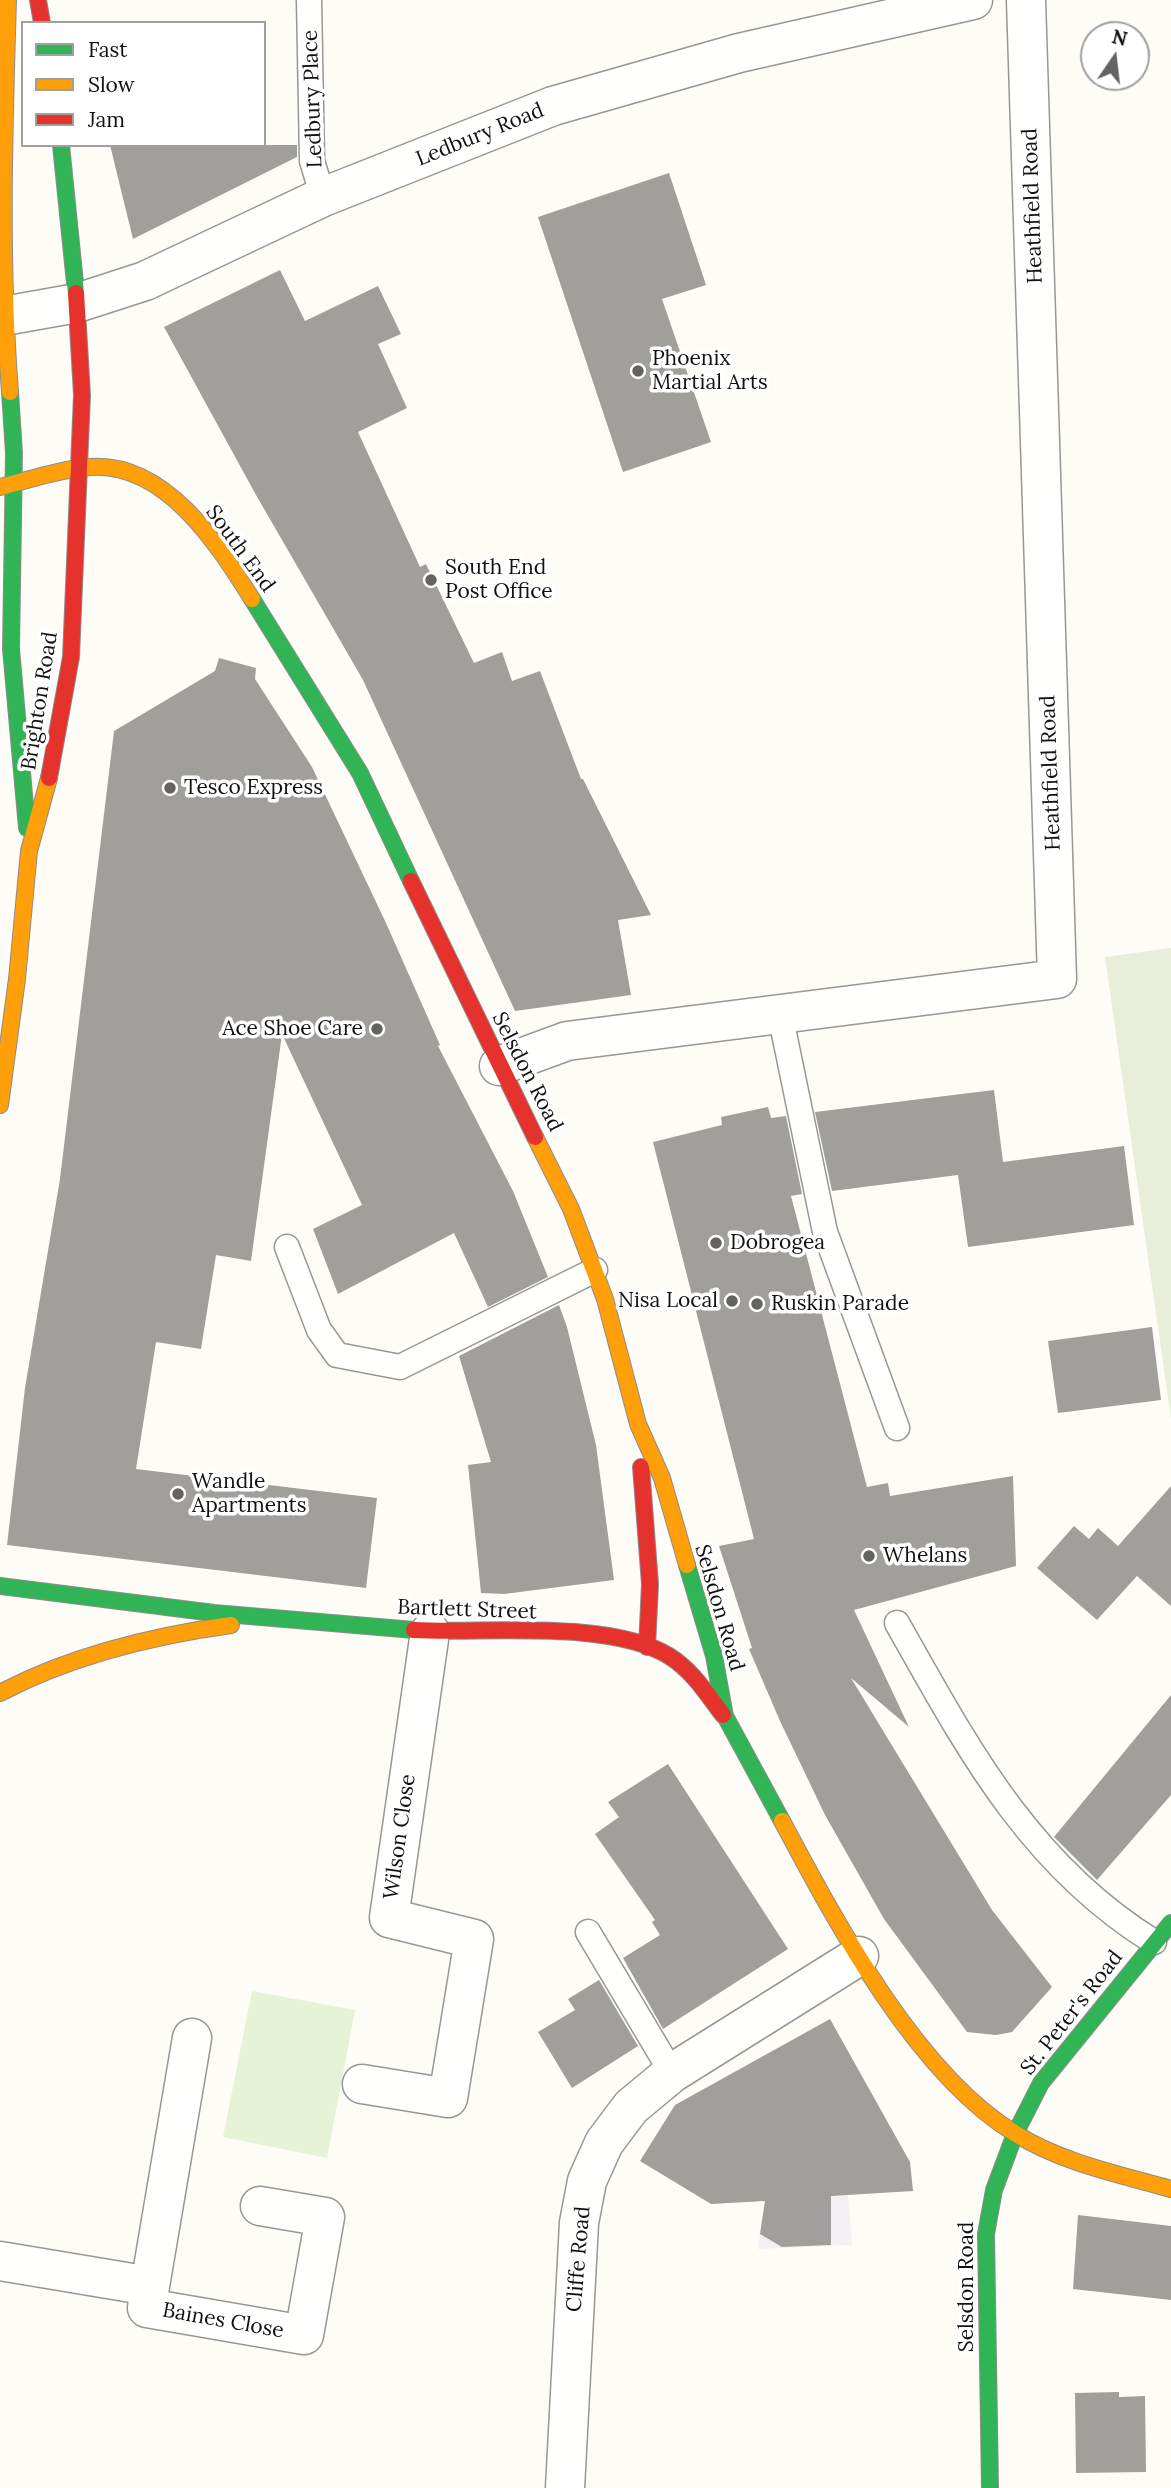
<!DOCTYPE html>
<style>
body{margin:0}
#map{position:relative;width:1171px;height:2488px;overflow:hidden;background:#fdfcf7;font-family:Lora,serif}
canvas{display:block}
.legend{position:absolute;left:21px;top:21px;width:245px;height:126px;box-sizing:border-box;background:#fff;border:2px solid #a0a0a0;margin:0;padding:9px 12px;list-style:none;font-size:21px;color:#111}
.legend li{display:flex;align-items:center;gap:14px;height:35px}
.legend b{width:35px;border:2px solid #a0a0a0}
.north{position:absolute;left:1080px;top:21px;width:70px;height:70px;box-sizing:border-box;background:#fff;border:2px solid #a0a0a0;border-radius:50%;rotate:14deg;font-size:19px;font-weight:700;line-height:28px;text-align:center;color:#111}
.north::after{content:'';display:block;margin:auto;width:24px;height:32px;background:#646362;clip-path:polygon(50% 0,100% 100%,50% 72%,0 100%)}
</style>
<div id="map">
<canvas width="1171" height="2488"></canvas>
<ul class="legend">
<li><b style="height:9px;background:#30b455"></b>Fast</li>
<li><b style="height:9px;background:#ff9f0a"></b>Slow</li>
<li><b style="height:9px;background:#e5322d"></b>Jam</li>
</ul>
<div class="north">N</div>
</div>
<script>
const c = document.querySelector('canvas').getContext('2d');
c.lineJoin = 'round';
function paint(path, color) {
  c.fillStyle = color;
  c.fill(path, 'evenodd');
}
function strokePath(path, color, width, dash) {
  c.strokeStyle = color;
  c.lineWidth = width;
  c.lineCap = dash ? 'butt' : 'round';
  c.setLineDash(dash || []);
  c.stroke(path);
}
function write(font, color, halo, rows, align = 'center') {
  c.font = font + ' Lora,serif';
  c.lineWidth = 7;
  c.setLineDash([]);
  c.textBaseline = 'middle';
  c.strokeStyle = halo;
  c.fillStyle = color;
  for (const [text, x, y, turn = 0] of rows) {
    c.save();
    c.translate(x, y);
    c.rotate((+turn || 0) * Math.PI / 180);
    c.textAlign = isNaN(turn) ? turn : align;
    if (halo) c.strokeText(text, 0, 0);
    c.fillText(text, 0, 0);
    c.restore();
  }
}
const industrial = new Path2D(`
 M905 2166 848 2195 852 2245 758 2249 765 2196Z`);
const green = new Path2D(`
 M252 1991 355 2010 327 2158 223 2137Z`);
const cemetery = new Path2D(`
 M1171 948V1418L1105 957Z`);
const building = new Path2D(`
 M110 145H297V157L133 239Z
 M669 173 706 285 662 299 711 442 623 472 538 217Z
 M280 270 305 321 378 286 401 334 378 344 407 408 358 432 420 567 426 564 474 663 502 652 512 681 540 671 581 779H583L651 915 618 920 631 995 515 1011 363 680 256 495 164 327Z
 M219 658 256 668 255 679 312 767 386 923 440 1045 438 1046 513 1191 548 1277 488 1307 454 1233 338 1294 313 1229 362 1205 282 1034 251 1261 216 1255 201 1349 156 1342 136 1469 377 1498 366 1588 7 1545 25 1388 60 1179 114 731 215 671Z
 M994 1090 1003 1162 1124 1146 1134 1225 968 1247 958 1175 832 1191 815 1112Z
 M768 1107 771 1118 786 1116 802 1194 791 1196 867 1487 888 1483 890 1496 1013 1476 1016 1566 854 1610 909 1727 851 1678 992 1910 1052 1987 1012 2032 996 2035 967 2032 884 1919 825 1815 780 1721 749 1649 752 1648 719 1546 754 1539 653 1142 722 1125 721 1117Z
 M559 1305 567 1327 596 1445 614 1580 504 1594 481 1593 468 1465 491 1462 459 1356Z
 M1152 1327 1161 1400 1058 1413 1048 1341Z
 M1171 1486V1606L1137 1576 1097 1620 1037 1568 1074 1526 1089 1539 1098 1528 1118 1546Z
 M1171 1695V1795L1097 1880 1054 1837Z
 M668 1764 788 1949 663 2029 623 1958 660 1935 652 1922 655 1920 595 1834 619 1817 608 1802Z
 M599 1980 638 2046 572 2088 538 2032 575 2010 568 1999Z
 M830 2019 910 2162 913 2191 831 2196V2245L782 2247 760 2234 765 2201 711 2204 640 2161 675 2105Z
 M1078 2215 1171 2226V2300L1073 2289Z
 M1119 2392V2397L1145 2396 1146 2472 1076 2473 1075 2393Z`);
const lane = new Path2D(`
 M309 0 312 161 323 197
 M780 1014 825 1232 897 1428
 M287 1247 319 1330 337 1355 400 1367 595 1270
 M897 1623C967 1747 1029 1865 1154 1942
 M588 1932 672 2073`);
const street = new Path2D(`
 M4 316 77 303 145 281 323 197 553 106 739 53 973 0
 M499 1066 567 1041 1057 979 1026 0
 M362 2084 448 2098 474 1939 389 1918 430 1632
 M0 2261 150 2286 192 2038
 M150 2286 147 2308 304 2335 325 2217 260 2206
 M565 2488 579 2223 587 2181 604 2143 631 2107 672 2073 859 1956`);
const fast = new Path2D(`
 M61 145 76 293
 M10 392 14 453 11 649 27 828
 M252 599 360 773 411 881
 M687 1565 714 1656 725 1716 782 1821
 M0 1586 214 1613 414 1630
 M990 2488 986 2234 994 2190 1015 2134 1041 2083 1171 1923`);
const slow = new Path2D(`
 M8 0C4 131 0 261 10 392
 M0 487C29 480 60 469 89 467 165 461 217 543 252 599
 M0 1105 17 979 29 851 49 778
 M535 1137 571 1209 605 1299 638 1424 662 1478 687 1565
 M0 1693C72 1655 151 1636 231 1625
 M782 1821C836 1922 916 2074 1016 2134 1063 2163 1118 2174 1171 2189`);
const jam = new Path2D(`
 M38 0 42 23
 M49 778 71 657 82 395 76 293
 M411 881 535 1137
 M641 1467 650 1584 647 1647
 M414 1630C484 1634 609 1619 669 1656 692 1670 707 1694 723 1715`);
const markers = [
 [638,371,7,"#646362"],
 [431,580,7,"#646362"],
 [170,788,7,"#646362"],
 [377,1029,7,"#646362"],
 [716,1243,7,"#646362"],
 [732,1301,7,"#646362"],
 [757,1304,7,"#646362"],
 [178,1494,7,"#646362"],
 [869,1556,7,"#646362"]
];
const streetNames = [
 ["Ledbury Place",313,99,-92],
 ["Ledbury Road",480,135,-22],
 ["Heathfield Road",1033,206,-92],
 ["South End",240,549,54],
 ["Brighton Road",40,701,-81],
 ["Heathfield Road",1051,773,-92],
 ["Selsdon Road",527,1072,63],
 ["Selsdon Road",719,1608,74],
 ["Bartlett Street",467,1610,2],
 ["Wilson Close",400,1837,-82],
 ["St. Peter's Road",1072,2013,-52],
 ["Cliffe Road",579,2259,-85],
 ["Selsdon Road",967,2287,-90],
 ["Baines Close",223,2321,10]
];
const poiNames = [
 ["Phoenix",652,359],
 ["Martial Arts",652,383],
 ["South End",445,568],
 ["Post Office",445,592],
 ["Tesco Express",184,788],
 ["Ace Shoe Care",363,1029,"right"],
 ["Dobrogea",730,1243],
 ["Nisa Local",718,1301,"right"],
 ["Ruskin Parade",771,1304],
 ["Wandle",192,1482],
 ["Apartments",192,1506],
 ["Whelans",883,1556]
];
paint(industrial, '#f5f0f3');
paint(green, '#e7f3d7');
paint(cemetery, '#e9eedb');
paint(building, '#a19f9c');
strokePath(lane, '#979795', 27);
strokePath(street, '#979795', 41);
strokePath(fast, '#8e8d8b', 18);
strokePath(slow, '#8e8d8b', 18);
strokePath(jam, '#8e8d8b', 18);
strokePath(lane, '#fffffe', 24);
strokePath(street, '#fffffe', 38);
strokePath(fast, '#30b455', 16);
strokePath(slow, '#ff9f0a', 16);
strokePath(jam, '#e5322d', 16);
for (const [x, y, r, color] of markers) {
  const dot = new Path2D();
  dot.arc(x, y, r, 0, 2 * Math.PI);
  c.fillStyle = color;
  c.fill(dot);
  strokePath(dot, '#fff', 2.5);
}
write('21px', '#111', '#fff', streetNames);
write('21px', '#111', '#fff', poiNames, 'left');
</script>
